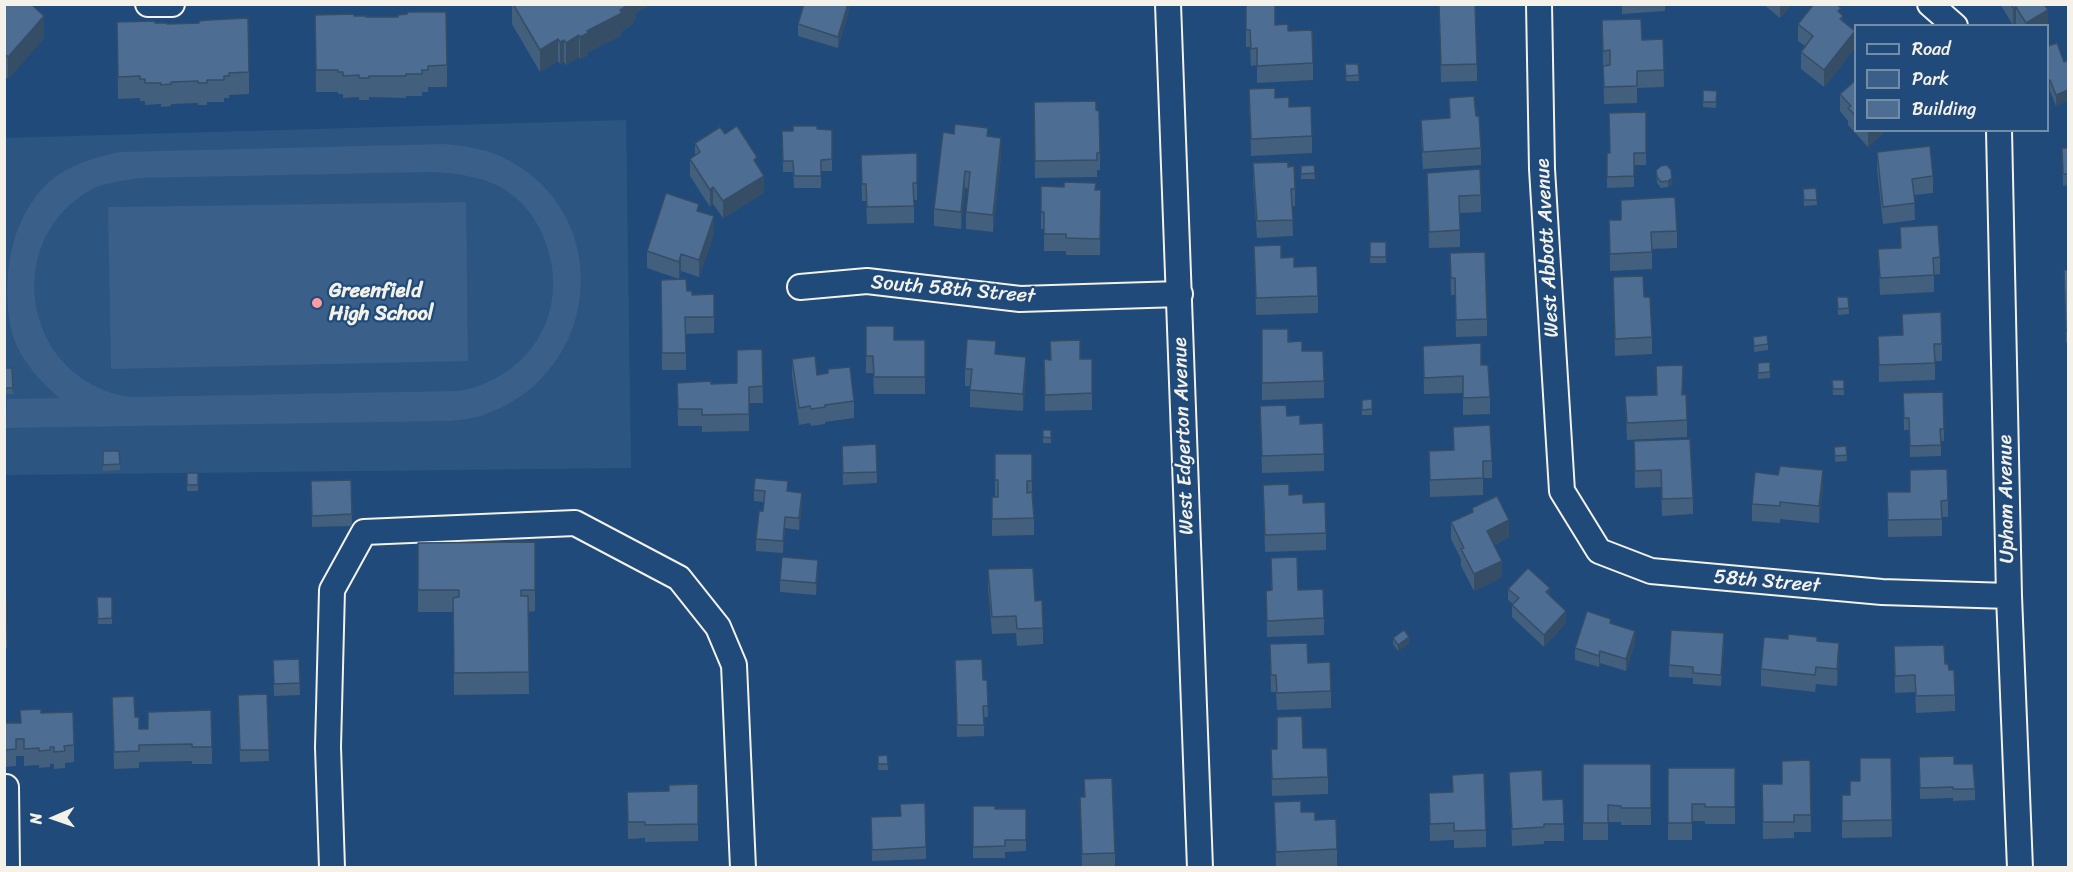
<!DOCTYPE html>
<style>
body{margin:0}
#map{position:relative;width:2073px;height:872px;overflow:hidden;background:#1f4a7a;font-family:Sriracha,sans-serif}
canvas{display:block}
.frame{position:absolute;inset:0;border:6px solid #f4f1e8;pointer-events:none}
.legend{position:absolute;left:1854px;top:24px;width:195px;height:108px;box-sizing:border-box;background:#1f4a7a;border:2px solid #748da6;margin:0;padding:8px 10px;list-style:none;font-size:18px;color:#f4f1e8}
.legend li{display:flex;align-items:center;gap:12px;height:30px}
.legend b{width:30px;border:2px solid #748da6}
.north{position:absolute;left:24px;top:788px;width:60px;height:60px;-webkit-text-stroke:4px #1f4a7a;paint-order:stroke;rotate:268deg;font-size:16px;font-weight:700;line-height:24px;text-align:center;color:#f4f1e8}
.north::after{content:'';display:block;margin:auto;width:21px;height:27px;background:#f4f1e8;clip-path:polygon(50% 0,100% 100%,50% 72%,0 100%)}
</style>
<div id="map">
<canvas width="2073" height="872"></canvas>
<div class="frame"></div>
<ul class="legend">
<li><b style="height:8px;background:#1f4a7a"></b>Road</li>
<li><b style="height:16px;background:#3a5f88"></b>Park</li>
<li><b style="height:16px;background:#4d6e92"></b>Building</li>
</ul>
<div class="north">N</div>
</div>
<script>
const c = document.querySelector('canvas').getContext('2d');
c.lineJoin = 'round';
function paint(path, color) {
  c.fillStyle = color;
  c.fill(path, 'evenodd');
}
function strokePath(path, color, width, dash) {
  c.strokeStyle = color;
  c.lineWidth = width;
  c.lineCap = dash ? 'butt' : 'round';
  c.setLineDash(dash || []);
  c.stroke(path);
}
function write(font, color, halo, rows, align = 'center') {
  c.font = font + ' Sriracha,sans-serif';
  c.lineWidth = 4.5;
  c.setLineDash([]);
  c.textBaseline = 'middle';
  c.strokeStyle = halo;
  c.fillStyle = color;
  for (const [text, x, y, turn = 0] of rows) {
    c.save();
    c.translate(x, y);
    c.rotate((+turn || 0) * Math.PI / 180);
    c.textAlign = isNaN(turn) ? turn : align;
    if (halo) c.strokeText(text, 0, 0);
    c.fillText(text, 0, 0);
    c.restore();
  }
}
const built = new Path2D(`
 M626 120 631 468 5 475 4 138Z`);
const green = new Path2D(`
 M444 144C463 146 484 148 502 157 620 213 601 381 477 417 468 419 458 420 449 421L6 428 7 399 59 398C40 381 22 362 13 337 0 286 8 219 49 182 68 165 95 157 120 152ZM431 172C455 173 481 176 502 188 526 202 542 226 549 253 567 320 525 379 459 391L129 397C21 379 0 237 94 188 108 182 124 181 139 178Z
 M466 202 468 361 111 369 108 207Z`);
const minor = new Path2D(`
 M148 4H172
 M1168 4 1200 868
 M1539 4 1542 169 1562 491 1599 551 1651 571 1882 592 2009 596
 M1930 4 1955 26
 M1999 130 2009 596 2020 868
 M800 287 867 281 1020 299 1180 294
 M6 787 7 868
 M332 868 328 747 332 590 364 532 575 523 679 578 718 627 734 665 743 868`);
const wall = new Path2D(`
 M4 4 44 38 8 79 4 75Z
 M512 4H651L636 13V19L633 21V24L622 31V35L588 52V55L580 59 579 57 566 65 564 62 560 64 558 61 540 72 512 24Z
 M849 4V11L838 48 798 36V24Z
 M1246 4 1275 25 1288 31 1313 63V80L1257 83V65L1251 66 1250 47H1246Z
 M1439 4 1477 64V81L1441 82Z
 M1622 4H1665V11L1622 14Z
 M1763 4H1792L1780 18Z
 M2000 4H2045L2048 26H2017L2016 23 2013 25Z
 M1841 14 1843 21 1855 48 1824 87 1801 69V52L1805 46 1798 41V24Z
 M315 15 366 17 447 65V87H428V92H422V96H406V98L369 97V100H359V97L343 98V94H338V92H316Z
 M1602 20 1642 40 1663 39 1664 87 1637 88V103L1604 104Z
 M117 22 167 24 249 72V94L229 95V98H224V102H207V105H198V103L171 104V106L161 107V104L145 105V101H140V98L118 99Z
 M2048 46 2064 62 2056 106 2050 91Z
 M1345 64H1358L1359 81H1346Z
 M1856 80V130H1886L1868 147 1848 125V121L1840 111V94Z
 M1249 89 1275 98 1312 136V153L1251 156Z
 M1703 90 1717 91 1716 108 1703 107Z
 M1449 98 1476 116 1481 148V165L1423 169 1421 137V120L1449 118Z
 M1034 102 1096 110 1100 153V170H1097V177L1035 178Z
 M1646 112V165H1634V187L1607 188V153H1610Z
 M817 129 832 130V171H821V188H794L793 172H783L782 131Z
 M988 137 1001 155 993 232 966 229V212L969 189 965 188 961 229 934 226V209Z
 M695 143 757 165 764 193 723 218 713 204 710 207 690 176V159L695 156Z
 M2062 148H2068V185L2063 186Z
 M1877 152 1933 176V193L1914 195 1915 220 1883 224 1877 169Z
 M917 153V200H914V223L867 224 866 201H862L861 155Z
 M1253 163 1288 167 1295 189V206H1292L1293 236 1257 238 1253 180Z
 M1314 165 1315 179H1301V166Z
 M1656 170 1672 184 1668 187 1661 188 1657 183Z
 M1427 173 1481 195V212L1460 213V247L1429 248Z
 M1041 186 1101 190 1100 255H1066V251H1044V229H1041Z
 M1816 188 1817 205 1804 206 1803 189Z
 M1621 200 1677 231V248L1652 249V269L1610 271 1609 220H1621Z
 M699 211 714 233 699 277 681 271 679 279 647 268V251Z
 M2067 217H2068V262Z
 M1900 227 1940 257V274L1934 275V292L1880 295 1878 249 1901 248Z
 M1370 242H1386V263H1370Z
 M1254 246 1281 258 1294 267 1318 296V313L1256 315Z
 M1450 253 1487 319V336L1456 337 1455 295H1451Z
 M2064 270H2068V343H2066Z
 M1613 277 1644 297 1652 337V354L1615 356Z
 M661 280 687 291 692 295 714 294V333L686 334V370H662Z
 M1837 297H1848L1849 314 1838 315Z
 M1902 314 1942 344V361H1935V380L1879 382 1878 336 1902 335Z
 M866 326 894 340H925V394H874L873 373H866Z
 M1262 329 1288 342 1302 351 1324 381V398L1262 400Z
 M1753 337 1768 344V350L1754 352Z
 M1423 346 1481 365 1490 397V414L1463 415V393L1424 394Z
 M762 349 763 403H749V431L702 432V426H678L677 383 711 384 737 383Z
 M996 354 1026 374 1023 411 970 407V386H965V369Z
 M792 359 817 375 854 401V418L825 422V424L811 426 810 423 799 425 792 376Z
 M1044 359H1092V410L1045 411Z
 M1770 362V378L1758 379V363Z
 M1656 366 1682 395 1687 420V437L1627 440 1625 396 1656 395Z
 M4 368H12L13 394H4Z
 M1832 380H1844V395H1833Z
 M1903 393 1944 429V441H1941V456L1910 457 1909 430H1904Z
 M1372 399V415H1362V400Z
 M1260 406 1287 416 1300 424 1324 454V471L1262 473Z
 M1453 427 1492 461V478H1483V495L1430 497 1429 451 1453 450Z
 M1043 430H1051V443H1043Z
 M1634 441 1693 498V514L1662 516 1661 487 1635 488Z
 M876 444 877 483 843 485 842 446Z
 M1846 446 1847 461 1835 462 1834 447Z
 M103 451H119L120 470 103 471Z
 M995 454H1032V496L1034 518V535L992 536V497H995Z
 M1910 470 1948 500V517H1942V536L1888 537 1887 492H1910Z
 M187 473H198V491H187Z
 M351 480 352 526 312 527 311 481Z
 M1263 485 1289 495 1326 533V550L1265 552Z
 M1823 487 1819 523 1780 519V523L1752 521V504Z
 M754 490 788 491 802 504 799 530 785 528 783 553 756 551V539L763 511 764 502 754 501Z
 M1472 508 1509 537 1494 545 1502 577 1474 591 1461 566V559L1451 539V522L1472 512Z
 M535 542V611L528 612 529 694 454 695 453 612H418V543Z
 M1271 558 1298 590 1324 618V635L1267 637 1266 591 1271 590Z
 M988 569 1035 601 1043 628V644L1017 646 1016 633 992 634 988 586Z
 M818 571 816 595 780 592V580Z
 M1508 589 1550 596 1566 623 1544 647 1512 617V605L1513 604 1508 600Z
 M97 597H112V624H98Z
 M4 599H6L7 648H4Z
 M1611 623 1635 642 1626 671 1600 663 1599 667 1575 660V648Z
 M1393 638 1409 643 1398 651 1393 644Z
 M1788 639 1817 641 1839 660 1837 686 1816 684 1815 692 1761 686V669Z
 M1270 644 1308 663 1331 691V708L1277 710 1276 692H1271Z
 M1724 645 1721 686 1693 684V678L1669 677V665Z
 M1894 646 1945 664 1949 670 1955 695V711L1916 713 1915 692 1895 693Z
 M299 659 300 695 274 696 273 660Z
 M955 660 983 680H987L988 717H984V736L957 737Z
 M267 694 269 761 240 762 238 695Z
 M112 697 135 717 139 729 212 747V764H192V761L139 762V768L114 769Z
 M41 713 74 745V762L65 763V768L54 769V764H50V767L39 768V765L24 766V756H16V766L4 767V723H20Z
 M1303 748 1328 777V794L1272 796 1271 749Z
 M887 755 888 770H878V756Z
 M1919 757 1954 764 1975 789V800L1953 801V798L1920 799Z
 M1891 758 1892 837 1842 838V795H1850L1860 781Z
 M1810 760 1811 832H1794V838L1763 839 1762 801Z
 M1583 764H1651V825H1621V822H1608V840H1583Z
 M1668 768H1735V824H1705V821H1692V840H1668Z
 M1509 772 1543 800 1564 824V841H1544V844L1512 846Z
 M1452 775 1486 830V847L1454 848V840L1430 841 1429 793 1452 792Z
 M1084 779 1115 853V867H1082L1080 797H1084Z
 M698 784V841L645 842V838L628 839 627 792 669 791Z
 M1274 802 1301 812 1315 820 1337 849V866L1276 867Z
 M973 806 995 809H1026V851L1005 852V858H973Z
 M871 817 926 847V859L872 861Z`);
const shadedWall = new Path2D(`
 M630 4H651L636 13V19L633 21V24L622 31V35L588 52V55L580 59V37L587 31Z
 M848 4H849V11L838 48V37Z
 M1782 4H1792L1780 18V7Z
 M2016 7V23L2013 25V8Z
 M2048 10V26H2026V23Z
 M44 16V38L8 79V57Z
 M1855 31V48L1824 87V70Z
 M579 35V57L566 65V43Z
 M558 39V61L540 72V50Z
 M564 40V62L560 64V42Z
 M2048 80H2050V91L2048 92Z
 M2068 90V101L2056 106V95Z
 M1868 130H1886L1868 147Z
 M1001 138V155L993 232V215Z
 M965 171V188L961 229V212Z
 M764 176V193L723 218V201Z
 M1672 178V184L1668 187V181Z
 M713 187V204L710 207V190Z
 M714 216V233L699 277V260Z
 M681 254V271L679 279V262Z
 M1026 357V374L1023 411V394Z
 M1823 470V487L1819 523V506Z
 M802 493V504L799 530V518Z
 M785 517V528L783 553V541Z
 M1509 520V537L1487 548V531Z
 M818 560V571L816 595V583Z
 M1502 561V577L1474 591V574Z
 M1550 588V599L1546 592Z
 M1566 611V623L1544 647V635Z
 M1635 631V642L1626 671V659Z
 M1724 633V645L1721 686V675Z
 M1409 637V643L1398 651V645Z
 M1839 643V660L1837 686V669Z
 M1600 651V663L1599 667V656Z`);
const building = new Path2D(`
 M4 4H31L44 16 8 57 4 53Z
 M513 4H630L620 10 622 13 587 31 588 33 580 37 579 35 566 43 564 40 560 42 558 39 540 50Z
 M804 4H848L838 37 798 24Z
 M1246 4H1275V25L1288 24V31L1312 30 1313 63 1257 66V48L1251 49 1250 30H1246Z
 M1439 4H1475L1477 64 1441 65Z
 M1814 4H1836L1841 8 1838 11 1843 16 1840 19 1855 31 1824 70 1801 52 1813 36 1798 24Z
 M2011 4H2044L2048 10 2026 23 2016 7 2013 8Z
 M408 12H446L447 65 428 66V70H422V74H406V76H369V78H359V75L343 76V72H338V70H316L315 15 354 14V16H366V17H398V15L407 14Z
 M248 18 249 72 229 73V76H224V80H207V83H198V81L171 82V84L161 85V83H145V79H140V76L118 77 117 22 155 21V23H167V24L199 23V21L209 20Z
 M1641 19 1642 40 1663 39 1664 70 1637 71V86L1604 87 1603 66 1610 65V50L1603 51 1602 20Z
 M2057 43 2064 62 2068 60V90L2056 95 2050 80H2048V46Z
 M1345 64H1358L1359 75 1346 76Z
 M1856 80V116L1848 108 1851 106 1840 94Z
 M1275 88V98L1289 97V107L1311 106 1312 136 1251 139 1249 89Z
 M1703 90 1717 91 1716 102H1703Z
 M1474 96 1476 116H1479L1481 148 1423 152 1421 120 1450 118 1449 98Z
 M1096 101V110L1099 111 1100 153H1097V160L1035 161 1034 102Z
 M1646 112V153H1634V176L1607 177V153H1610L1609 113Z
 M955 124 988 128 987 136 1001 138 993 215 966 212 970 172 965 171 961 212 934 209 943 132 954 134Z
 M737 126 757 157 754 160 764 176 723 201 713 187 710 190 690 159 700 152 695 143 720 127 725 134Z
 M793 126H817V129L832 130V159L821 160V176H794L793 161H783L782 131H793Z
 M1930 146 1933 176 1912 179 1915 203 1883 207 1877 152Z
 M2062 148H2068V174H2063Z
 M917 153V183H913L914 206 867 207 866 184H862L861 155Z
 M1288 162V167L1294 166 1295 189H1291L1293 220 1257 221 1253 163Z
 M1314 165 1315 173 1301 174V166Z
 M1667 165 1671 170 1672 178 1668 181 1661 182 1657 177 1656 170 1661 166Z
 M1480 169 1481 195 1459 196 1460 230 1429 232 1427 173Z
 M1064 182 1096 183 1095 190H1101L1100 239 1066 238V234H1044V212H1041V186L1064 187Z
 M1816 188 1817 200H1804L1803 189Z
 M666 193 699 204 697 211 714 216 699 260 681 254 679 262 647 251Z
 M1675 197 1677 231 1651 232 1652 252 1610 254 1609 220H1621V200Z
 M1938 225 1940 257 1933 258 1934 275 1880 278 1878 249 1901 248 1900 227Z
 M1370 242H1386V257H1370Z
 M1281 245V258L1294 257V267L1317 266 1318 296 1256 298 1254 246Z
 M1485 252 1487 319 1456 320 1455 278H1451L1450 253Z
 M2064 270H2068V331H2066Z
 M1643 276 1644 297H1650L1652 337 1615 339 1613 277Z
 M686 279 687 291H692V295L714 294V317H685L686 353H662L661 280Z
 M1837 297H1848L1849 308 1838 309Z
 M1941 312 1942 344H1934L1935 363 1879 365 1878 336 1903 335 1902 314Z
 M866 326H894V340H925V377H874L873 356H866Z
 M1262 329H1288V342L1302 341V351H1323L1324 381 1262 383Z
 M1767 335 1768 344 1754 346 1753 337Z
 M967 339 996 341 995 354 1026 357 1023 394 970 390 972 369H965Z
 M1080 340V359H1092V393L1045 395 1044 359 1051 360 1050 341Z
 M1481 343V365H1488L1490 397 1463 398V376L1424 378 1423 346Z
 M762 349 763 386 749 387V414L702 415V409H678L677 383 711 381V384L737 383V350Z
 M815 356 817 375 828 373V369L850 367 854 401 825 405V407L811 409 810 406 799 408 792 359Z
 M1770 362V372L1758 373V363Z
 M1683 365 1682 395 1686 394 1687 420 1627 423 1625 396 1657 395 1656 366Z
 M4 368H12L13 388H4Z
 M1832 380H1844V389H1833Z
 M1943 392 1944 429H1940L1941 445 1910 446 1909 418H1904L1903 393Z
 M1372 399V409L1362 410V400Z
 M1286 405 1287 416 1300 415V424L1323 423 1324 454 1262 456 1260 406Z
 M1490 425 1492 461H1483V478L1430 480 1429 451 1454 450 1453 427Z
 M1043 430H1051V438L1043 437Z
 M1690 439 1693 498 1662 499 1661 470 1635 471 1634 441Z
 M876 444 877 472 843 473 842 446Z
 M1846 446 1847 455 1835 456 1834 447Z
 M103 451H119L120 464 103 465Z
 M995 454H1032V481H1027V493L1032 492 1034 518 992 519V497H998V480H995Z
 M1780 466 1823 470 1819 506 1780 502V506L1752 504 1755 472 1778 475Z
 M1947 469 1948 500 1941 501 1942 519 1888 520 1887 492H1910V470Z
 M187 473H198V485H187Z
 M755 478 788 481 787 491 802 493 799 518 785 517 783 541 756 539 759 511H763L765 491 754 490Z
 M351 480 352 514 312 516 311 481Z
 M1289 484V495L1303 494V503L1325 502 1326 533 1265 535 1263 485Z
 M1497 496 1509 520 1487 531 1502 561 1474 574 1461 549 1464 548 1451 522 1473 512 1472 508Z
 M535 542V590H521V596H528L529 672 454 673 453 598 459 597V590H418V543Z
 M782 557 818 560 816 583 780 580Z
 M1297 557 1298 590 1323 589 1324 618 1267 621 1266 591 1272 590 1271 558Z
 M1033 568 1035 601 1042 600 1043 628 1017 629 1016 616 992 617 988 569Z
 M1528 568 1550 588 1546 592 1566 611 1544 635 1512 605 1519 598 1508 589Z
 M97 597H112V618L98 619Z
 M4 599H6L7 637H4Z
 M1587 611 1611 619 1610 623 1635 631 1626 659 1600 651 1599 656 1575 648Z
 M1404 630 1409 637 1398 645 1393 638Z
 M1671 630 1724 633 1721 675 1693 673V667L1669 665Z
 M1788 634 1817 637V641L1839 643 1837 669 1816 667 1815 675 1761 669 1764 637 1788 639Z
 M1307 643 1308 663 1330 662 1331 691 1277 693 1276 675H1271L1270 644Z
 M1944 645 1945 664H1948L1949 670H1954L1955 695 1916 696 1915 675 1895 676 1894 646Z
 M299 659 300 683 274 684 273 660Z
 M982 659 983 680H987L988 706H983L984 725H957L955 660Z
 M267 694 269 750H240L238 695Z
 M134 696 135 717H139V729H148V712L211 710 212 747H192V744L139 745V751L114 752 112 697Z
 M41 709V713L73 712 74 745 64 746 65 751 54 752V747H50V750L39 751V748L24 749V739H16V749L4 750V723H21L20 710Z
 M1302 716 1303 748H1327L1328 777 1272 779 1271 749H1277V717Z
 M887 755 888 764H878V756Z
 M1954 756V764H1973L1975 789H1953V787L1920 788 1919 757Z
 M1860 758H1891L1892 820 1842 821V795H1850V781H1860Z
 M1810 760 1811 815H1794V822H1763L1762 784H1782V761Z
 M1583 764H1651V808H1621V806L1608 805V823H1583Z
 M1668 768H1735V807H1705V804H1692V823H1668Z
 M1542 770 1543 800 1563 799 1564 824H1544V827L1512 829 1509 772Z
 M1484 773 1486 830 1454 831V823L1430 824 1429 793 1453 792 1452 775Z
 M1112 778 1115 853 1082 854 1080 797H1085L1084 779Z
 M698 784V824L645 825V822H628L627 792 669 791V785Z
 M1301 801V812H1315V820L1336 819 1337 849 1276 852 1274 802Z
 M925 803 926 847 872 850 871 817 901 816 900 804Z
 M973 806H995V809H1026V840H1005V846L973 847Z`);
const markers = [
 [317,303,6,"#ff9aa2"]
];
const streetNames = [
 ["West Abbott Avenue",1548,248,-93],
 ["South 58th Street",953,290,5],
 ["West Edgerton Avenue",1184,436,-92],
 ["Upham Avenue",2007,499,-91],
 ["58th Street",1767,582,5]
];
const poiNames = [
 ["Greenfield",329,292],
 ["High School",329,315]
];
paint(built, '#2d5581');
paint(green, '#3a5f88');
strokePath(minor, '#f4f1e8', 28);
strokePath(minor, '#1f4a7a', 24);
paint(wall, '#425f7e');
paint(shadedWall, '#364d66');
paint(building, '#4d6e92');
strokePath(building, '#364d66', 1.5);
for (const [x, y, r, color] of markers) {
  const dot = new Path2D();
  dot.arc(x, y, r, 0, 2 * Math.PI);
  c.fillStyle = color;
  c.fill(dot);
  strokePath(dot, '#1f4a7a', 2);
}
write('20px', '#f4f1e8', '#1f4a7a', streetNames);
write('bold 20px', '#f4f1e8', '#1f4a7a', poiNames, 'left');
</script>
